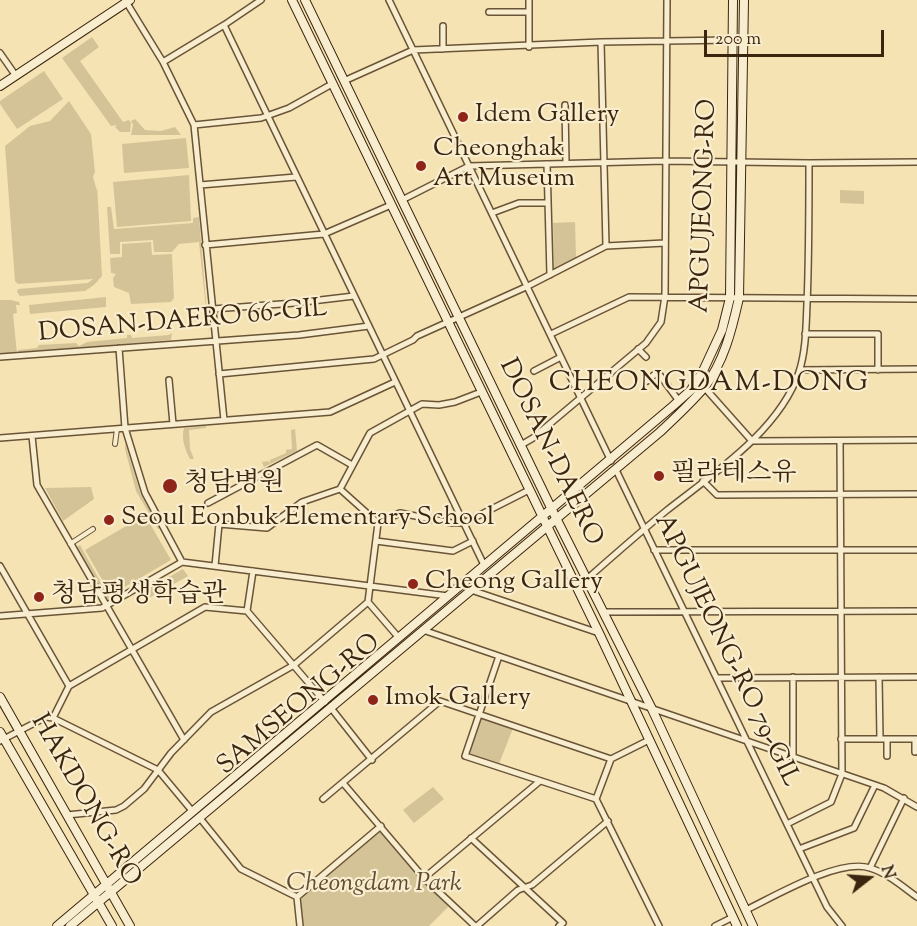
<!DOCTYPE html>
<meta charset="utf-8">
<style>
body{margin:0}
#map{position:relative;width:917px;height:926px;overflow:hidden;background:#f5e3b4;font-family:"Sorts Mill Goudy",serif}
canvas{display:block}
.north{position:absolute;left:839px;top:848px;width:60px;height:60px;-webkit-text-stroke:4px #f8edce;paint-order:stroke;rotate:73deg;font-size:16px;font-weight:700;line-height:24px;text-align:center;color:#3b250e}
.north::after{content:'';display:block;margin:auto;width:21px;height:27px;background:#3b250e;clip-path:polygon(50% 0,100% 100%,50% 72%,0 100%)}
.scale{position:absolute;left:704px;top:30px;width:180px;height:27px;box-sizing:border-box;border:3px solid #3b250e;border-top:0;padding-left:8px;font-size:18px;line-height:21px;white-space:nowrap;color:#3b250e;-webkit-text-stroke:4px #f8edce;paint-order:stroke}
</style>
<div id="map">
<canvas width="917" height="926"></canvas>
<div class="north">N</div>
<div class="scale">200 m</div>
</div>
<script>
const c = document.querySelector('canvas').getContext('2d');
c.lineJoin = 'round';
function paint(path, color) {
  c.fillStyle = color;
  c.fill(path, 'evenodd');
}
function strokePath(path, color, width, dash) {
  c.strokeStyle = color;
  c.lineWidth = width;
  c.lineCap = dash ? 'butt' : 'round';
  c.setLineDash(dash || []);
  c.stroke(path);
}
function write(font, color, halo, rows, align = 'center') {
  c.font = font + ' "Sorts Mill Goudy","Noto Serif KR",serif';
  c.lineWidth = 4.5;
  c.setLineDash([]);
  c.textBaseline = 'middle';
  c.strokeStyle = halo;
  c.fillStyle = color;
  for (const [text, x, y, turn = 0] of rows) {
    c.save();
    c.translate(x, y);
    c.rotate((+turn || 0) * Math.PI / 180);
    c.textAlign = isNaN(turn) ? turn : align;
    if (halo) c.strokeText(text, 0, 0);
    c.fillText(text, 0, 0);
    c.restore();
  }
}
const green = new Path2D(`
 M92 37 99 47 80 61 123 122 129 120 131 123 130 132H120L115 127 117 125 111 126 62 58Z
 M44 71 63 99 17 129 0 104V101Z
 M69 101 91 134 95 172 93 177 97 191V184L102 276 94 285 85 291 20 296 17 292 18 289 88 283 93 279 18 284 15 281 5 146 30 126 50 121Z
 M135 119 145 130 161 131 175 127 181 135H131L133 125 131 121Z
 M186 138 189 168 124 173 122 144Z
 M189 175 191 221 117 227 113 182Z
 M840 190 864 191V204L840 203Z
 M107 207H111L114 229 193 223V218L199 217 209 337 199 242 179 244 172 252H154L153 240 120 242V254H110Z
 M575 222 576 258 554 269 553 223Z
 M151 242 152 255 172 254 174 298 171 302 131 304 129 293 114 287 113 278 116 274 111 273 110 258 122 257V244Z
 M106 297V307L30 314 29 305Z
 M0 300H11L19 302 20 305H16L17 313 13 314 17 354 0 355Z
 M172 333 171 340 18 353V350L37 348 39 345 76 343 79 346 87 342 127 338V335H131L132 338 169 335Z
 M206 426V428L189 430 190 449 194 459H190C185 450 181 438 184 428Z
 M295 429 297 451 264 467 262 462 269 461 270 464V460L286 453V450L292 449 291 430Z
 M125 443 141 495 160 528 158 529 136 491 125 449Z
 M91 487 94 499 63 521 45 488Z
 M145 515 171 560 111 595 85 550Z
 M80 545 109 597 123 590V592L110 599H106L77 547Z
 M183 569 188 576 147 599 143 592Z
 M480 719H486L513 728 499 764 471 755 469 751Z
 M433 787 444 799 414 823 403 810Z
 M379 832 383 833 418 876 449 906 429 926H304L301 902 303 894Z`);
const pedestrian = new Path2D(`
 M115 444 117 429
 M70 544 93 529`);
const minor = new Path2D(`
 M125 0 163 62 194 125 224 420
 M389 0 611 461
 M529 0V47
 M489 12H529
 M224 25 484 565
 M601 42 606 246
 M443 49V26
 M0 53 16 76
 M163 62 224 25 261 0
 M344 81 413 50 601 42 732 40
 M565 105 566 163
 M194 125 261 118 289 108 332 84
 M547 164 550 275
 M200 185 296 177
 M402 200 469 166 665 161 809 163 917 162
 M492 213 519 203H548
 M205 245 324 234 391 205
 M213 309 295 303 354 296
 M551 334 629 297 917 299
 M805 334H878V370
 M119 348 125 428 145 493 182 562
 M638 349 646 357
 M0 357 299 335 369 326
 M800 370 917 369
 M534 371 561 357
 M219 374 374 359 413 340 417 336 528 286 606 246 665 243
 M169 380 173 424
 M647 381 655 374H659L679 401
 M704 387 752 441 917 440
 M32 436 37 485 184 740
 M0 438 330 412 395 382
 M521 445 533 438 646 343 661 322 665 296 667 0
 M616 470 813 878 827 907 842 926
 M703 481 717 495 917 494
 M340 489 370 433 422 404 439 405 455 402 481 392
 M208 503 317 445 352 465
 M378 523 400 513 452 523H464L529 490
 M378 523 368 602 399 638
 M376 541 453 551 473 541
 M654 550H917
 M182 562 448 596
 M0 566 69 686
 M215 566 219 524 267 528 302 502 340 489 378 523
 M253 571 247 611 325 702
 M587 579C613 556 639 533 666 511 713 474 780 430 799 372 806 351 806 326 807 304 809 258 809 210 809 163
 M471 590 599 633
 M604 612 917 611
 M0 616 102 608 182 562
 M423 630 884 788 917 807
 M499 656 465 756 596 799
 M879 677 880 739
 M717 678 917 677
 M331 708 372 760
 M53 718 158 770 193 812
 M841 739H917
 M0 741 46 717 53 718 69 686 205 607 247 611
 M915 752V739
 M887 756V739
 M793 757V677
 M611 759 596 799 659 926
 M343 783 424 878 475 926
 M323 799 440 701 611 759 649 740
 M67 815 116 810 124 806 144 789 171 753 211 712 294 665 368 602
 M199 817 241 869 297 897
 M787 824 831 802 842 774 840 441
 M471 838 563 923 559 926
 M799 849 854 828 875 785
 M870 868 904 798
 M424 878 540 781
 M297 897 381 826
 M297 897 300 926
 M746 910C775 896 839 858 870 868 887 873 903 887 917 897
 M477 926 518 890 532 885 608 821
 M715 926 733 917`);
const secondary = new Path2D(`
 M292 0 599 633 737 926
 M305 0 556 518 651 707 753 926
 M0 86 130 0
 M0 697 130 926
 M0 732 112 926
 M57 926 673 406 691 390 703 371 722 330 730 298 733 0
 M70 926 660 432C675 418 690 404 703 389 724 363 732 329 739 298L744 0`);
const markers = [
 [463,117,6,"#8f2418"],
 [421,166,6,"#8f2418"],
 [659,476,6,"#8f2418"],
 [170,486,8,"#8f2418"],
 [109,520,6,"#8f2418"],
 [413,584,6,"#8f2418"],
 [39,597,6,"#8f2418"],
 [373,700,6,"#8f2418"]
];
const poiNames = [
 ["Idem Gallery",475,117],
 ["Cheonghak",433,151],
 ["Art Museum",433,181],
 ["필라테스유",671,476],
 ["청담병원",184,486],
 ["Seoul Eonbuk Elementary School",121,520],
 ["Cheong Gallery",425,584],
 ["청담평생학습관",51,597],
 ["Imok Gallery",385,700]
];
const streetNames = [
 ["APGUJEONG-RO",706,206,-88],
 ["DOSAN-DAERO 66-GIL",183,323,-5],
 ["DOSAN-DAERO",549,453,64],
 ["APGUJEONG-RO 79-GIL",725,651,64],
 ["SAMSEONG-RO",300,706,-40],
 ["HAKDONG-RO",84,801,60]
];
const parkNames = [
 ["Cheongdam Park",374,886]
];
const quarterNames = [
 ["CHEONGDAM-DONG",709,385]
];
paint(green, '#d5c398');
strokePath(pedestrian, '#6a5438', 6);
strokePath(minor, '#6a5438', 8);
strokePath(secondary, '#3b250e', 10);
strokePath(pedestrian, '#f8edce', 4);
strokePath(minor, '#f8edce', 5);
strokePath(secondary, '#f8edce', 8);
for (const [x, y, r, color] of markers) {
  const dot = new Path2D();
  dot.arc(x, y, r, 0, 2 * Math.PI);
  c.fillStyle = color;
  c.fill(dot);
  strokePath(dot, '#f8edce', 2);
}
write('26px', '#3b250e', '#f8edce', poiNames, 'left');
write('26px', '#3b250e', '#f8edce', streetNames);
write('italic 26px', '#624c30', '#f8edce', parkNames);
c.letterSpacing = '1.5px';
write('28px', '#3b250e', '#f8edce', quarterNames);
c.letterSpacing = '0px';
</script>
